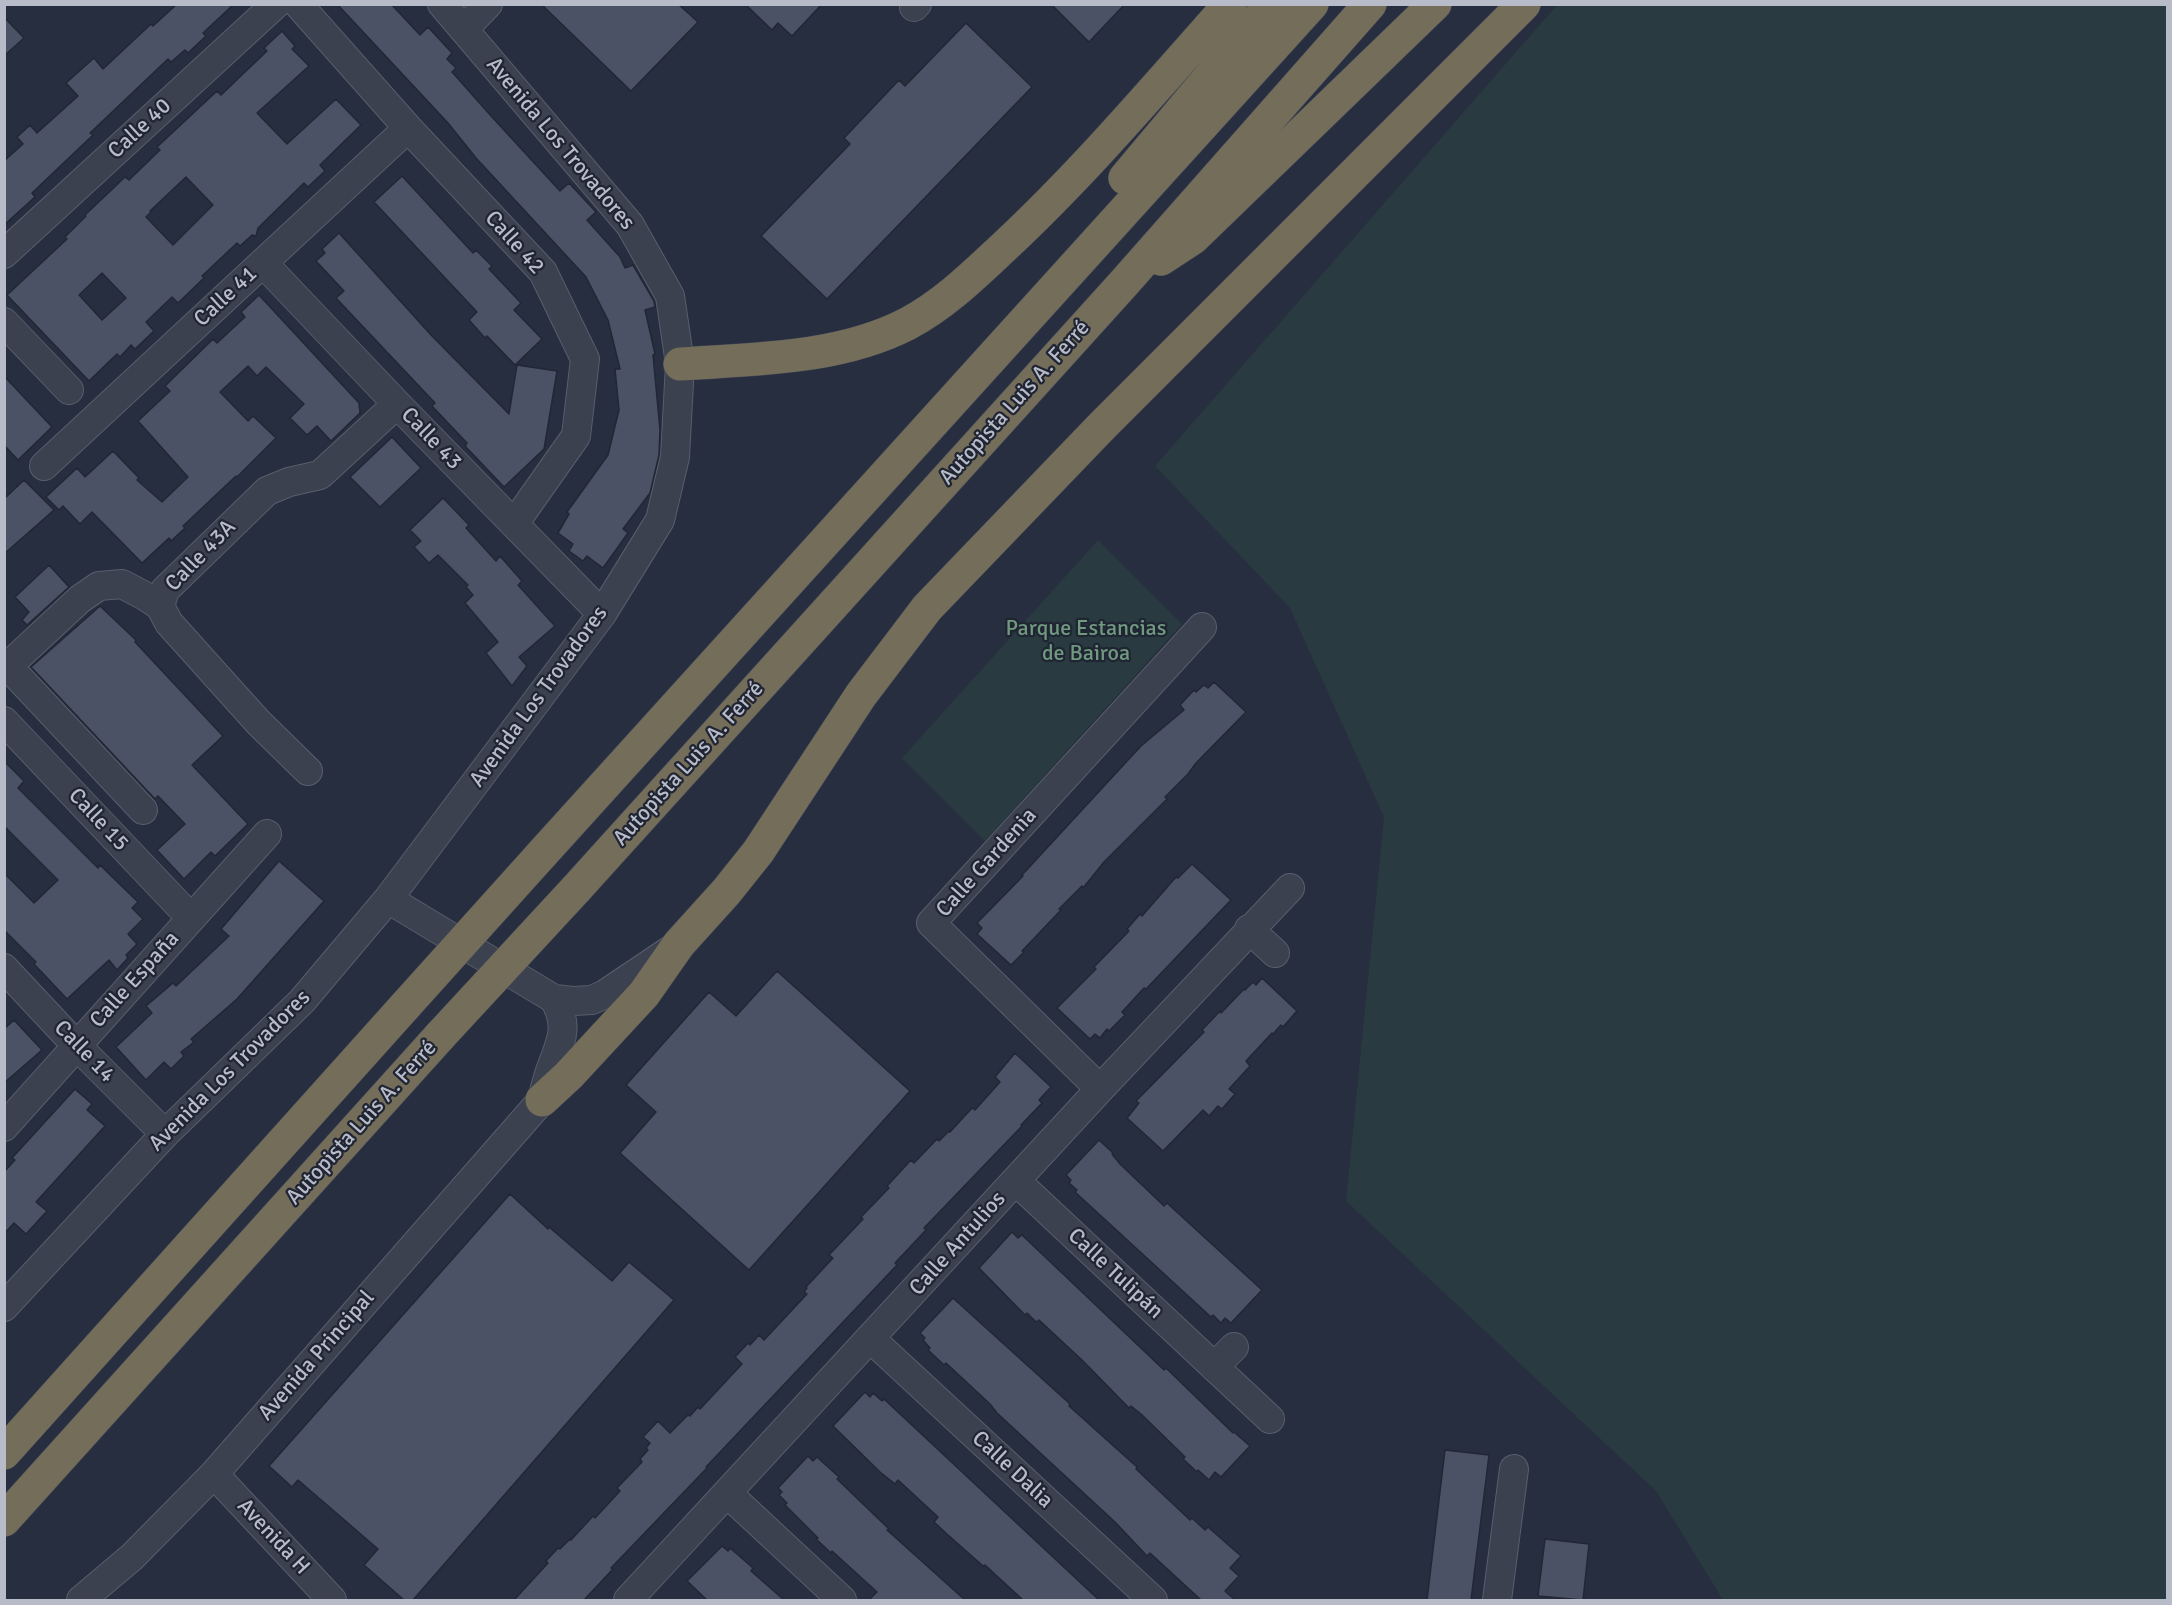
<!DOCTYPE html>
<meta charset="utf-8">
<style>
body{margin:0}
#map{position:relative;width:2172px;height:1605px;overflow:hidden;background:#272e3f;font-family:Signika,sans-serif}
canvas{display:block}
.frame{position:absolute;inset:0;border:6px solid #b8bcc9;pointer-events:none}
</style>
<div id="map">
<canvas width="2172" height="1605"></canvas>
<div class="frame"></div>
</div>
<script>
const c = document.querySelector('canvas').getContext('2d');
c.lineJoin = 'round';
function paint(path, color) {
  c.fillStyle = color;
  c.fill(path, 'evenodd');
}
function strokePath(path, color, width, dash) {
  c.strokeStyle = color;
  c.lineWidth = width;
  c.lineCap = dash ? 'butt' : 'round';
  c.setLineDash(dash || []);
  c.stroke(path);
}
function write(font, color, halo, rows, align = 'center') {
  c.font = font + ' Signika,sans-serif';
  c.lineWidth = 4.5;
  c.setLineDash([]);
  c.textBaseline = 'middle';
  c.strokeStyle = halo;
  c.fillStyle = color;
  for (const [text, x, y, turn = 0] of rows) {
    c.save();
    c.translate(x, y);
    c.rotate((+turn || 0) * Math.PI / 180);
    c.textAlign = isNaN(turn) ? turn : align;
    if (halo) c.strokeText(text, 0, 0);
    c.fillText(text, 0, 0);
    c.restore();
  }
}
const green = new Path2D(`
 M1557 5H2167V1600H1723L1656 1491 1346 1201 1384 817 1290 608 1155 466Z
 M1098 540 1182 624 985 841 902 758Z`);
const building = new Path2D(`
 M177 4H234L203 33 206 36 188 53 185 50 171 62 168 59 90 133 93 135 32 193 35 197 4 225V161L23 144 17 137 30 125 37 133 78 96 66 83 94 58 103 69 151 24 153 26Z
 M337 4H391L420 35 428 27 452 53 447 59 456 68 452 72 492 117 560 191 569 183 596 212 587 220 620 257 625 268 633 265 654 301 655 307 645 310 655 354 653 355 660 430 659 455 650 493 623 529 628 533 603 568 587 556 583 561 569 551 573 544 558 533 569 514 567 512 608 455 619 410 615 369H620L608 320 586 277 476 158 448 123Z
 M541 4H678L698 22 631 91Z
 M745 4H822L792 36 778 23 772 30Z
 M1051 4H1125L1089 42Z
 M4 17 24 38 4 56Z
 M966 23 1032 87 827 299 761 236 850 144 844 138 899 80 905 86Z
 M282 31 295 46 292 49 309 66 257 113 287 144 336 99 361 125 320 165 325 171 308 187 304 183 258 228 256 236 252 235 240 246 237 243 202 276 204 278 178 303 172 297 146 322 154 331 135 349 131 345 120 357 117 354 89 381 7 295 67 239 65 237 86 216 85 215 125 177 129 180 160 150 157 147 217 91 221 95 267 51 264 48ZM186 177 213 205 173 245 146 217 151 212 150 211ZM102 273 126 298 102 320 79 295Z
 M402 176 473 253 476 250 492 266 489 269 521 303 514 310 542 339 515 365 487 336 485 338 469 320 477 312 374 202Z
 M339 233 431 335 509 414 517 365 557 371 544 449 504 487 465 446 467 443 432 406 435 403 336 298 344 291 316 261 325 253 322 249Z
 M259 295 359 403 360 413 331 441 317 426 307 435 290 418 304 404 266 367 257 376 248 366 220 392 248 421 253 416 276 438 237 477 236 476 183 526 185 528 171 541 169 538 142 563 92 512 80 524 63 506 59 510 46 497 77 468 85 477 113 451 139 478 137 480 162 502 188 477 138 421 170 391 165 386 213 339 217 343 245 317 241 312Z
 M4 376 52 427 18 460 4 445Z
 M392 437 421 468 380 507 350 477Z
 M24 480 54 510 4 554V499Z
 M443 498 469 525 466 528 496 561 500 556 522 581 518 585 555 626 519 657 527 666 512 686 486 653 498 642 465 603 473 595 466 587 468 585 438 555 429 563 414 547 421 541 410 530Z
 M49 565 69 587 27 625 22 620 29 612 15 597Z
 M100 606 136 640 135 642 223 736 192 765 248 824 215 856 211 852 184 879 157 850 185 824 158 796 155 799 31 667Z
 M1214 682 1246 712 1196 763 1188 774 1165 797 1167 799 1104 862 1083 888 1082 886 1059 909 1061 910 1022 951 1024 952 1011 965 977 934 982 928 977 923 1023 876 1022 875 1141 746 1184 710 1180 705 1194 690 1196 692 1204 685 1208 688Z
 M4 761 24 781 18 788 98 868 100 865 138 902 132 908 143 919 128 934 137 944 126 955 128 958 117 970 109 960 67 999 34 964 36 962 4 930V873L34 903 58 880 4 826Z
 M279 861 324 901 237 999 191 1039 194 1042 181 1052 184 1056 171 1069 164 1062 146 1080 116 1047 152 1013 146 1006 173 983 176 986 229 936 221 929Z
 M1192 864 1231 900 1146 989 1144 988 1122 1012 1125 1015 1109 1031 1107 1029 1100 1038 1095 1034 1090 1039 1057 1008 1096 969 1094 967 1129 931 1127 929 1140 914 1142 916 1176 877 1178 878Z
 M777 971 910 1091 749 1270 620 1153 656 1112 626 1085 709 992 736 1016Z
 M1262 978 1297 1011 1283 1027 1281 1025 1273 1034 1272 1033 1246 1061 1250 1066 1229 1089 1235 1094 1222 1109 1218 1106 1209 1116 1203 1110 1163 1151 1127 1118 1139 1103 1136 1101 1204 1032 1202 1030 1220 1011 1221 1013 1244 989 1245 990 1253 982 1256 985Z
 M14 1020 42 1050 4 1083V1029Z
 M1015 1053 1051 1087 1039 1100 1042 1103 1021 1125 1022 1126 924 1228 926 1230 895 1263 897 1265 706 1467 707 1468 611 1568 613 1569 584 1600H514L548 1563 546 1561 558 1548 560 1549 570 1539 571 1540 593 1516 595 1518 620 1491 617 1488 642 1462 640 1459 648 1450 646 1448 650 1443 643 1437 658 1421 670 1433 688 1415 690 1416 698 1407 700 1409 742 1364 735 1357 748 1343 750 1345 759 1335 764 1340 807 1294 804 1292 807 1288 806 1287 833 1258 829 1255 863 1219 861 1217 889 1188 887 1186 911 1160 914 1163 937 1139 939 1141 949 1131 950 1132 972 1108 975 1110 1000 1082 995 1077Z
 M75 1089 92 1104 87 1110 105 1126 36 1202 47 1211 26 1234 14 1223 4 1234V1172L15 1160 12 1158Z
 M1099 1140 1113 1153 1112 1154 1120 1164 1164 1206 1167 1203 1262 1290 1231 1323 1225 1318 1221 1323 1213 1315 1211 1317 1075 1192 1077 1190 1069 1183 1071 1180 1066 1175Z
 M510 1194 548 1229 549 1227 612 1281 629 1262 674 1300 413 1600H404L364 1565 378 1549 298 1480 292 1487 269 1466Z
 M1012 1232 1018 1238 1022 1235 1164 1370 1166 1368 1233 1433 1234 1432 1250 1446 1221 1477 1215 1472 1209 1480 1198 1470 1197 1472 1183 1459 1185 1457 1181 1453 1141 1414 1131 1406 1129 1408 1083 1361 1039 1320 1036 1322 1027 1313 1025 1315 979 1268Z
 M953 1298 1070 1404 1069 1406 1137 1467 1136 1469 1190 1520 1192 1518 1205 1530 1208 1527 1241 1556 1230 1568 1239 1576 1225 1591 1235 1600H1201L1150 1553 1147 1556 1115 1522 997 1413 990 1404 946 1363 944 1365 928 1350 930 1348 923 1340 925 1338 920 1333Z
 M865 1392 870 1397 873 1393 882 1401 884 1399 1099 1600H1023L985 1565 983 1566 948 1535 934 1522 938 1517 898 1480 895 1484 880 1472 833 1426Z
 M1445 1450 1489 1455 1471 1600H1427Z
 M808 1456 813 1461 817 1457 839 1477 837 1479 889 1529 887 1530 965 1600H869L877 1592 832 1551 831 1553 816 1539 818 1538 785 1505 787 1503 779 1495 782 1492 778 1488Z
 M1545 1539 1589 1544 1583 1600 1538 1596Z
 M722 1546 728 1551 730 1548 737 1554 753 1568 751 1571 784 1600H707L687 1581Z`);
const minor = new Path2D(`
 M298 4 408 128 543 272 585 359 576 436 514 524
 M914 7 917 4
 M464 29 488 4
 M4 254 276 4
 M263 263 397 404 602 614
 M4 322 69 390
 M44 466 408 128
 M4 662 143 810
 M8 666 80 599 99 586 122 584 143 595 160 606
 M4 721 191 918
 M308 771 258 722 169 623 160 606 165 590 267 491 289 482 320 475 397 404
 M388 899 554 999 573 1001 592 1000 605 994 675 947
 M1249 929 1275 953
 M4 968 77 1046 165 1134
 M1100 1089 931 923 1202 627
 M4 1127 267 834
 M1016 1181 1270 1419
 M4 1307 165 1134 302 1001 388 899 602 614 660 520 675 457 680 364 670 296 630 225 442 4
 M871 1339 1153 1600
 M1214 1367 1234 1347
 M214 1474 332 1600
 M727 1493 842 1600
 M81 1600 132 1557 214 1474 542 1100C545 1087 548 1075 553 1063 563 1037 568 1024 554 999
 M628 1600 1100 1089 1290 888
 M1497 1600 1514 1469`);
const highway = new Path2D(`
 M1125 178 1271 4
 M1161 259 1193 238 1435 4
 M680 364C755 359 839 359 907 324 945 304 976 273 1006 245 1086 170 1157 86 1230 4
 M541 855 1312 4
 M576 889 1124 283 1370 4
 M542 1100 569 1075 644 994 679 944 726 892 758 852 861 695 927 608 1102 426 1524 4
 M4 1453 406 1005
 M4 1520 440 1036`);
const highwayBridge = new Path2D(`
 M406 1005 541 855
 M440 1036 576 889`);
const streetNames = [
 ["Calle 40",140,129,-43],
 ["Avenida Los Trovadores",560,144,50],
 ["Calle 42",514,243,48],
 ["Calle 41",226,297,-43],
 ["Autopista Luis A. Ferré",1015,403,-48],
 ["Calle 43",431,439,46],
 ["Calle 43A",201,556,-46],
 ["Avenida Los Trovadores",539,697,-54],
 ["Autopista Luis A. Ferré",689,764,-48],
 ["Calle 15",98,820,47],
 ["Calle Gardenia",987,863,-48],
 ["Calle España",135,980,-48],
 ["Calle 14",84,1052,46],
 ["Avenida Los Trovadores",230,1071,-45],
 ["Autopista Luis A. Ferré",362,1123,-48],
 ["Calle Antulios",958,1244,-48],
 ["Calle Tulipán",1115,1274,43],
 ["Avenida Principal",317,1356,-49],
 ["Calle Dalia",1012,1470,43],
 ["Avenida H",273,1537,47]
];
const parkNames = [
 ["Parque Estancias",1086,629],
 ["de Bairoa",1086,654]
];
paint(green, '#293a40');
paint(building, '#4c5265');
strokePath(building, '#222736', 1.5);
strokePath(minor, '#595e6c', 30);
strokePath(highway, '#464b59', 34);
strokePath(minor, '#3b414f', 28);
strokePath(highway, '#746d59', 33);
strokePath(highwayBridge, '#464b59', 34, []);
strokePath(highwayBridge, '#746d59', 33);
write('22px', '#b8bcc9', '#202534', streetNames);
write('22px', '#70997f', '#202534', parkNames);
</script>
